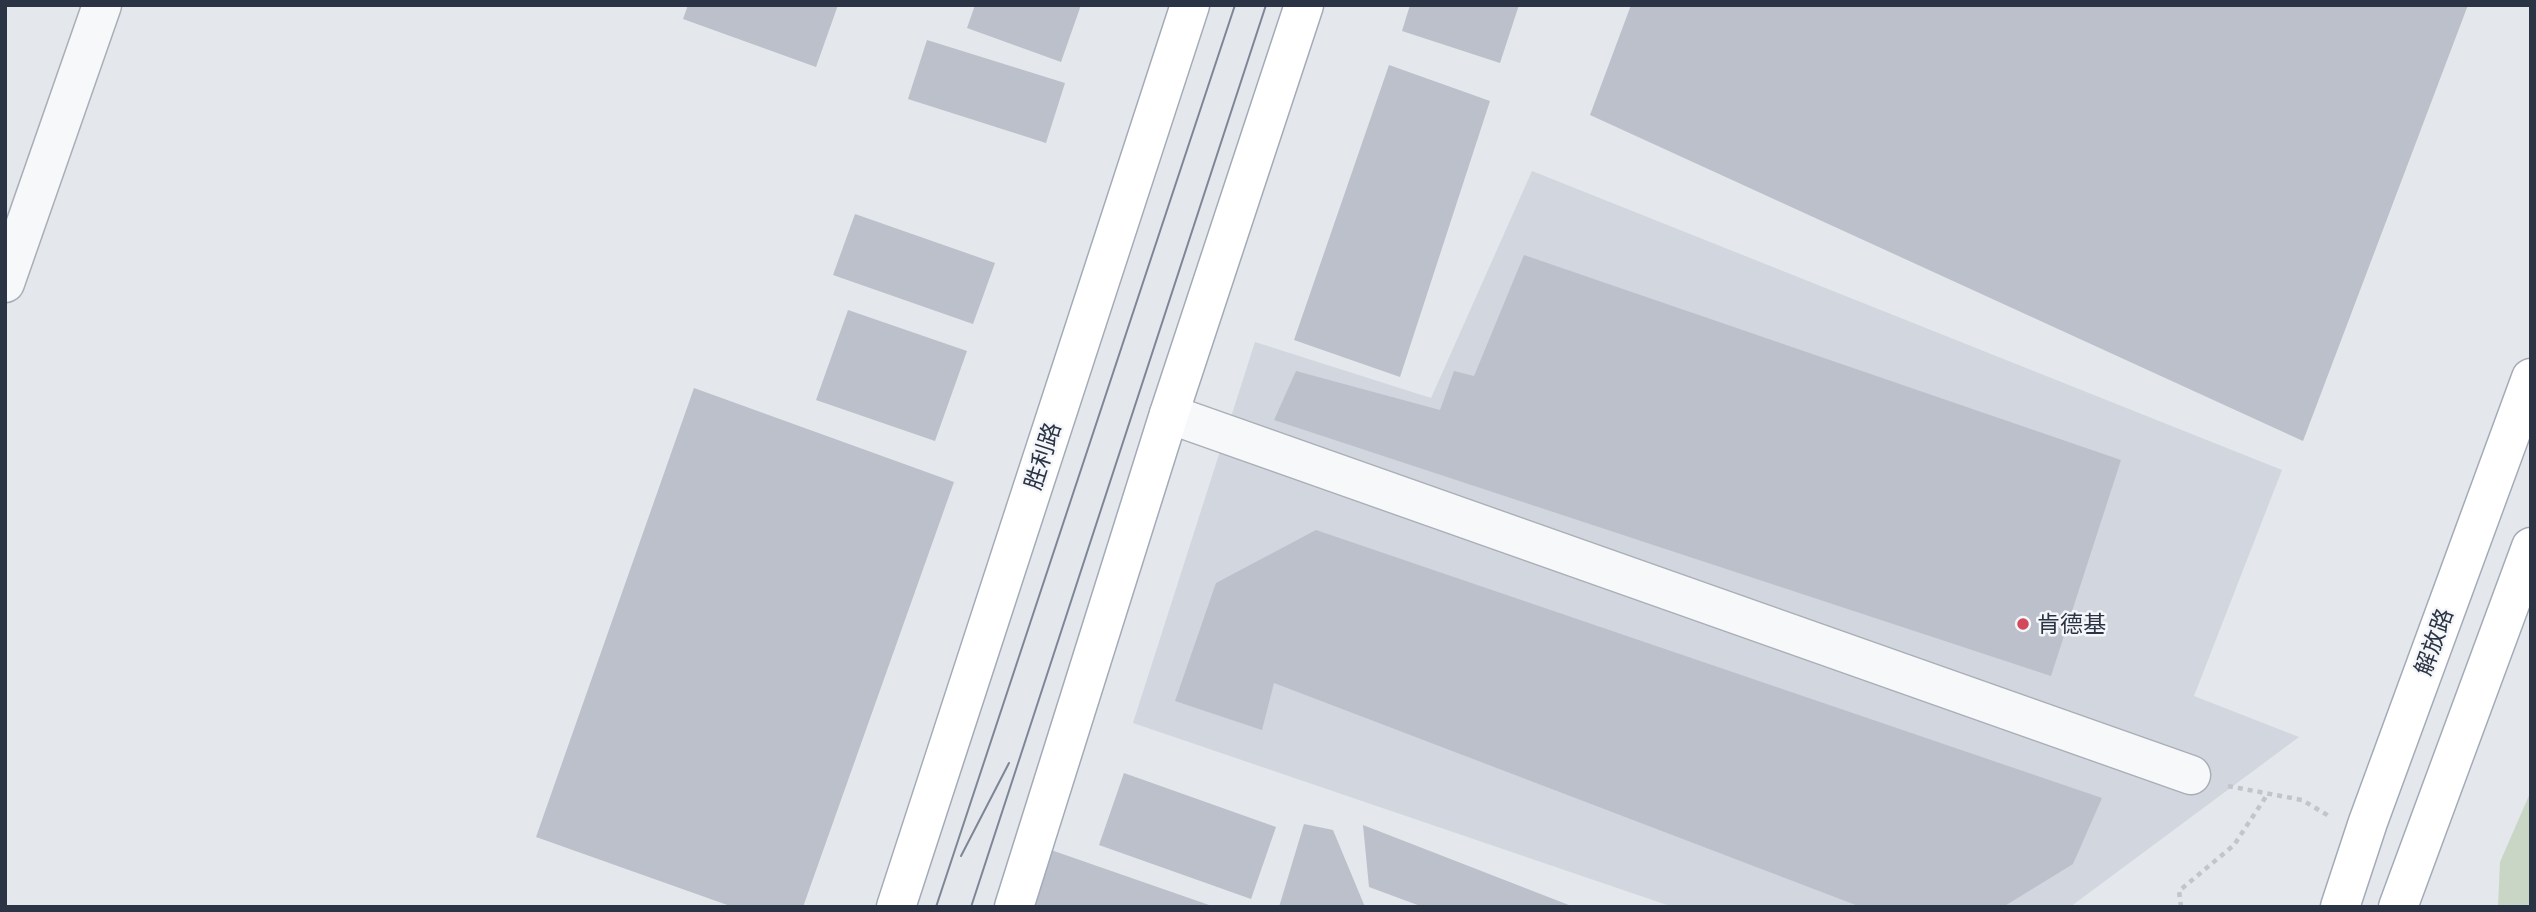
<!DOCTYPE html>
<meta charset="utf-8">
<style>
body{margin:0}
#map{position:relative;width:2536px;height:912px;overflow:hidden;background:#e4e7ec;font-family:Barlow,sans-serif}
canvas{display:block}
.frame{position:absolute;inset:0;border:7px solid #2b3445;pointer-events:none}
</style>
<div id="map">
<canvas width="2536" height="912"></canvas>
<div class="frame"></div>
</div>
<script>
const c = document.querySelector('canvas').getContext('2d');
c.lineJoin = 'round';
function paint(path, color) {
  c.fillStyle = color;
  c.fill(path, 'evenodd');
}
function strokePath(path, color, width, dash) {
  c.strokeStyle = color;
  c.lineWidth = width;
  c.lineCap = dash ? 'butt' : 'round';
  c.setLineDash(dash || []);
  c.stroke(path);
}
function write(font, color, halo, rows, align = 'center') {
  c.font = font + ' Barlow,"Noto Sans SC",sans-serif';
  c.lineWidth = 5;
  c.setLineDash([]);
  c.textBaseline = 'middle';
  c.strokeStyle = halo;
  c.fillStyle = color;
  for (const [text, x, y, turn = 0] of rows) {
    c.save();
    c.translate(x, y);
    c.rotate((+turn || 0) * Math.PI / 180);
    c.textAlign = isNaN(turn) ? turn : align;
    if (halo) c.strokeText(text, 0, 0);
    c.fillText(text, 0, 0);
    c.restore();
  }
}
const built = new Path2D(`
 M1532 171 2282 470 2194 696 2299 737 2070 907H1673L1133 723 1255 342 1431 398Z`);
const green = new Path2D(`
 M2531 791V907H2498L2500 862Z`);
const building = new Path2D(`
 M688 5H838L816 67 683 19Z
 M975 5H1081L1061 62 967 28Z
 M1410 5H1519L1500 63 1402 31Z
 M1631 5H2468L2303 441 1590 115Z
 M927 40 1065 83 1046 143 908 99Z
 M1389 65 1490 101 1400 377 1294 340Z
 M855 214 995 263 973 324 833 275Z
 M1524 255 2121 460 2051 676 1274 420 1296 371 1440 410 1454 371 1474 376Z
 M848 310 967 351 935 441 816 400Z
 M694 388 954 482 803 907H733L536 837Z
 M1316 530 2102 798 2073 864 2003 907H1861L1274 683 1262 730 1175 701 1216 583Z
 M1124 773 1276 827 1251 899 1099 845Z
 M1304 824 1333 830 1365 907H1279Z
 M1363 825 1574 907H1423L1369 887Z
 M1051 850 1212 906V907H1028Z`);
const path = new Path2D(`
 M2228 786 2302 800 2329 816
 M2181 907 2179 891 2234 845 2267 795`);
const minor = new Path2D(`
 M5 283 102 5
 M1169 414 2191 775`);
const major = new Path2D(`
 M896 907 1190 5
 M1014 907 1169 414 1304 5
 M2340 907 2368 822 2531 378
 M2398 907 2531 547`);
const tram = new Path2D(`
 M961 856 1009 763
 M936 907 1235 5
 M971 907 1266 5`);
const markers = [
 [2023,624,7,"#d1495b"]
];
const streetNames = [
 ["胜利路",1043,456,-72],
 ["解放路",2434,642,-70]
];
const poiNames = [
 ["肯德基",2037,624]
];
paint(built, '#d2d6de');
paint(green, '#c9d6c5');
paint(building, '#bbc0ca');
strokePath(minor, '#a9aeb7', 41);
strokePath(major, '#a3abb8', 41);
strokePath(path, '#c2c5cb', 4.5, [5, 5]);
strokePath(minor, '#f7f8fa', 38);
strokePath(major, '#fff', 38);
strokePath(tram, '#7d8696', 2);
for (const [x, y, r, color] of markers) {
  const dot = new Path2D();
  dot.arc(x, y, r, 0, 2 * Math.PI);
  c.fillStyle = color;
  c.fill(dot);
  strokePath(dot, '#f4f6f9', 2.5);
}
write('23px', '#2b3445', '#f4f6f9', streetNames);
write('23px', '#2b3445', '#f4f6f9', poiNames, 'left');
</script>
